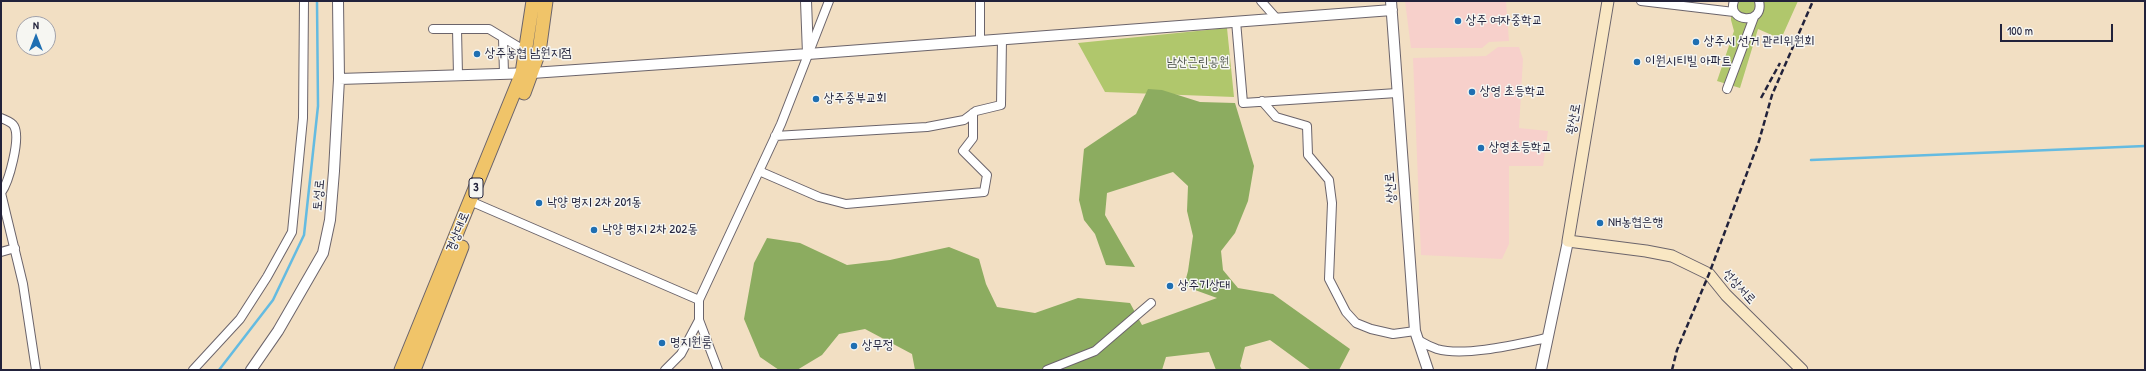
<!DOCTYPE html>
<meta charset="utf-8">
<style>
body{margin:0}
#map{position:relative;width:2146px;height:371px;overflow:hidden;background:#f2dfc3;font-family:"Patrick Hand",sans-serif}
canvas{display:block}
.frame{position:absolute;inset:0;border:2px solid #22223b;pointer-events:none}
.north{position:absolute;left:16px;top:16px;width:40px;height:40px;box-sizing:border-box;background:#f6f6f2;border:1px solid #a1a1a9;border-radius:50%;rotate:0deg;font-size:11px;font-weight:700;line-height:16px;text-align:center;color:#22223b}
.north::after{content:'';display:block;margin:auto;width:14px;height:18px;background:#1f6fb2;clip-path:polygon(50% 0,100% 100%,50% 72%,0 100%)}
.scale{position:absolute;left:2000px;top:24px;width:113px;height:18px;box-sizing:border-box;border:2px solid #22223b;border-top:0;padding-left:5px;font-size:12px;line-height:14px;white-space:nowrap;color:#22223b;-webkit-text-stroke:3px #f6f6f2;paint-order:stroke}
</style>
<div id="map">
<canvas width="2146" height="371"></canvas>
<div class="frame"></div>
<div class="north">N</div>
<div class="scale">100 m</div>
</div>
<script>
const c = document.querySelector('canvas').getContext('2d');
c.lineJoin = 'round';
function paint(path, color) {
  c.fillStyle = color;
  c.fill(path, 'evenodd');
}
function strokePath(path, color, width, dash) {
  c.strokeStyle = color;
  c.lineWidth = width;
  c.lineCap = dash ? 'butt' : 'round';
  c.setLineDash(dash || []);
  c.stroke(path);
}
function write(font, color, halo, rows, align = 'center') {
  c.font = font + ' "Patrick Hand","Poor Story",sans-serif';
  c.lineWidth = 3;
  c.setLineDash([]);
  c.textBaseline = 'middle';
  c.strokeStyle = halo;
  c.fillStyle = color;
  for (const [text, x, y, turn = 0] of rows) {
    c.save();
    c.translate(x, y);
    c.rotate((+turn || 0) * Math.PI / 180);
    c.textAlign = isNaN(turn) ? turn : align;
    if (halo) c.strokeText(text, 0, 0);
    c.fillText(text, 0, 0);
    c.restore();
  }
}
const built = new Path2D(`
 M1405 1H1506L1509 41 1489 42 1482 48H1411Z
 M1498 47H1519L1523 59 1519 128 1548 131 1543 166H1509V244L1502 259 1421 255 1413 58 1486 56Z`);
const green = new Path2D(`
 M1731 1H1798L1781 39 1758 29 1740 88 1717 81 1734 31 1731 20Z
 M1227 28 1234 97 1105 92 1078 43Z`);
const forest = new Path2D(`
 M1148 89 1162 90 1200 102 1235 103 1254 166 1248 201 1235 233 1221 251 1223 270 1238 288 1273 294 1350 349 1339 370H1311L1270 340 1245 347 1240 366 1242 370H1216L1209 352 1166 357 1162 370H915L912 354 865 329 839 334 822 355 797 370H779L760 357 744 319 754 263 767 238 800 243 847 265 890 260 949 247 979 259 986 284 997 307 1035 313 1078 298 1130 303 1142 325 1217 298 1184 286 1188 271 1193 236 1187 211 1188 186 1173 172 1107 193 1105 215 1135 267 1106 265 1095 234 1084 220 1079 200 1084 149 1136 114Z`);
const stream = new Path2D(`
 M1811 160 2145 146
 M219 370 273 300 304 235 318 106 317 1`);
const minor = new Path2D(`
 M980 1V41
 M1261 1 1277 19
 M1641 1 1734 12
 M1734 1C1726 22 1765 26 1759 1
 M1236 21 1243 103 1397 93
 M433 29H489L527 52
 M457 29 458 75
 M503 38 504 74
 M1727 89 1754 17
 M1262 101 1276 117 1307 126 1308 155 1329 180 1332 203 1329 279 1346 312 1356 323 1371 329 1393 334 1415 331
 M1 118C5 120 12 122 14 126 21 138 9 182 1 193L23 284 36 370
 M775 136 927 127 964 120 976 111 1001 105 1002 39
 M759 171 819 197 846 204 984 192 987 175 963 151 973 138V113
 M470 201 699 300
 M1 252 15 248
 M1420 341C1425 344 1431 347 1437 349 1465 357 1518 344 1547 338
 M193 370 240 319 267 277 292 232 303 118 304 1
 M665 370 681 354 699 320
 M718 370 699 320V300L781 124 829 1
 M1047 370 1095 351 1151 303`);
const tertiary = new Path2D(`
 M806 1 808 54
 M1391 1 1415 331 1428 370
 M339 79 532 73 808 54 1392 10
 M251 370 278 331 323 253 330 220 334 171 339 79 338 1
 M1541 370 1568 241`);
const secondary = new Path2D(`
 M1608 1 1568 241 1646 251 1672 256 1709 274 1726 295 1802 370`);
const primary = new Path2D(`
 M524 93 539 52 546 1
 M401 370 522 73 533 1
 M414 370 462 247`);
const rail = new Path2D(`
 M1761 98 1780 63
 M1672 370 1677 350 1709 274 1759 141 1772 95 1813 1`);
const markers = [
 [1458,21,4,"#1f6fb2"],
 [1696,42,4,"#1f6fb2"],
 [477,54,4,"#1f6fb2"],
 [1637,62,4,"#1f6fb2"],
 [1472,92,4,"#1f6fb2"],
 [816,99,4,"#1f6fb2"],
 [1481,148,4,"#1f6fb2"],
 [539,203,4,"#1f6fb2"],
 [1600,223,4,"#1f6fb2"],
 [594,230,4,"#1f6fb2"],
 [1170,286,4,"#1f6fb2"],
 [662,343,4,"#1f6fb2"],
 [854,346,4,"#1f6fb2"]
];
const shields = [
 [476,188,14]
];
const shieldNames = [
 ["3",476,188]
];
const poiNames = [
 ["상주 여자중학교",1466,21],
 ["상주시 선거 관리위원회",1704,42],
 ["상주농협 남원지점",485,54],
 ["이원시티빌 아파트",1645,62],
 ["상영 초등학교",1480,92],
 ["상주중부교회",824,99],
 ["상영초등학교",1489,148],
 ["낙양 명지 2차 201동",547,203],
 ["NH농협은행",1608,223],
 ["낙양 명지 2차 202동",602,230],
 ["상주기상대",1178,286],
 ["명지원룸",670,343],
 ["상무정",862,346]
];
const parkNames = [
 ["남산근린공원",1198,63]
];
const streetNames = [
 ["왕산로",1574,119,-80],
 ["상산로",1391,188,-94],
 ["토성로",319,195,-85],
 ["경상대로",458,232,-68],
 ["선상서로",1739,287,48]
];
paint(built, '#f7d0cb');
paint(green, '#b0c76c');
paint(forest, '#8cac60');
strokePath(stream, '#64bbe1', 2.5);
strokePath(minor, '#6b646b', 10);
strokePath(tertiary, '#6b646b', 12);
strokePath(secondary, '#6b646b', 13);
strokePath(primary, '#6b646b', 15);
strokePath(minor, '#fff', 8);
strokePath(tertiary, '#fff', 10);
strokePath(secondary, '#f9e7c3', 11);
strokePath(primary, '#f0c469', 13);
strokePath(rail, '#22223b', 2.5, [6, 3]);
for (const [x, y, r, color] of markers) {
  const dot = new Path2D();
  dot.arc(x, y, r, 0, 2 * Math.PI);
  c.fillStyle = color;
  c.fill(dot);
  strokePath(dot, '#f6f6f2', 1.5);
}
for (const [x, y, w] of shields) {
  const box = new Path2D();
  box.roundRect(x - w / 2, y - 10, w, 20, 3);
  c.fillStyle = '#f6f6f2';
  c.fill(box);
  strokePath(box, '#22223b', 1);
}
write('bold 12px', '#22223b', null, shieldNames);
write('13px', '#22223b', '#f6f6f2', poiNames, 'left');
write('13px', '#4d544a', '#f6f6f2', parkNames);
write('13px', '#22223b', '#f6f6f2', streetNames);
</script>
